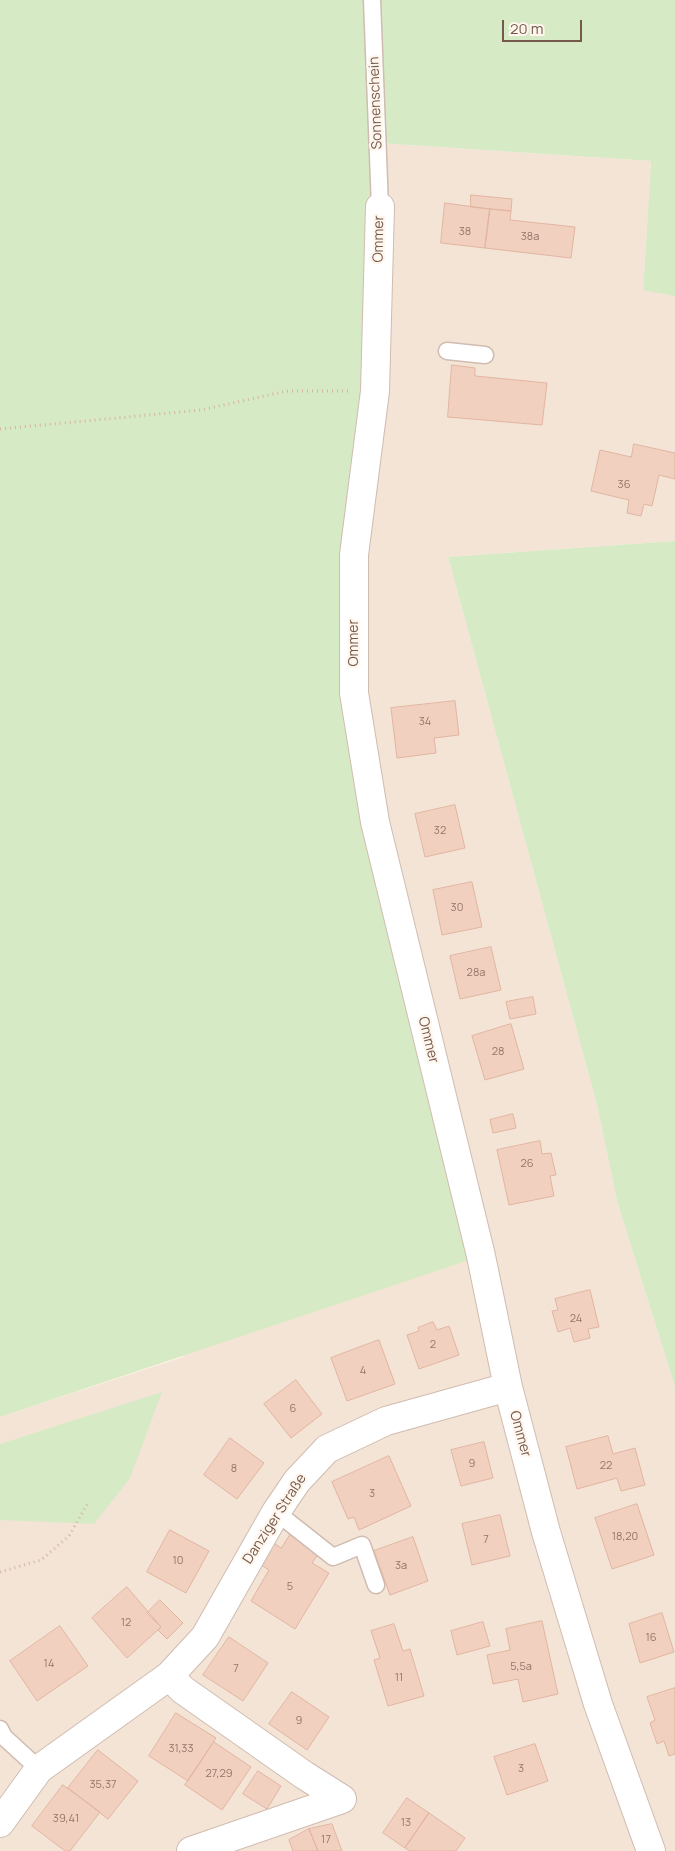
<!DOCTYPE html>
<meta charset="utf-8">
<style>
body{margin:0}
#map{position:relative;width:675px;height:1851px;overflow:hidden;background:#fcf3e8;font-family:Manrope,sans-serif}
canvas{display:block}
.scale{position:absolute;left:502px;top:20px;width:80px;height:22px;box-sizing:border-box;border:2px solid #76584c;border-top:0;padding-left:6px;font-size:15px;line-height:18px;white-space:nowrap;color:#76584c;-webkit-text-stroke:4px #fff7ee;paint-order:stroke}
</style>
<div id="map">
<canvas width="675" height="1851"></canvas>
<div class="scale">20 m</div>
</div>
<script>
const c = document.querySelector('canvas').getContext('2d');
c.lineJoin = 'round';
function paint(path, color) {
  c.fillStyle = color;
  c.fill(path, 'evenodd');
}
function strokePath(path, color, width, dash) {
  c.strokeStyle = color;
  c.lineWidth = width;
  c.lineCap = dash ? 'butt' : 'round';
  c.setLineDash(dash || []);
  c.stroke(path);
}
function write(font, color, halo, rows, align = 'center') {
  c.font = font + ' Manrope,sans-serif';
  c.lineWidth = 4.5;
  c.setLineDash([]);
  c.textBaseline = 'middle';
  c.strokeStyle = halo;
  c.fillStyle = color;
  for (const [text, x, y, turn = 0] of rows) {
    c.save();
    c.translate(x, y);
    c.rotate((+turn || 0) * Math.PI / 180);
    c.textAlign = isNaN(turn) ? turn : align;
    if (halo) c.strokeText(text, 0, 0);
    c.fillText(text, 0, 0);
    c.restore();
  }
}
const residential = new Path2D(`
 M377 143 651 161 643 289 675 296V541L448 557 597 1105 617 1201 675 1387V1851H0V1417L183 1357 354 693Z`);
const green = new Path2D(`
 M0 0H675V296L643 290 651 161 378 143 354 693 481 1256 0 1417Z
 M675 541V1387L617 1201 597 1105 448 557Z
 M162 1392 130 1478 94 1524 0 1520V1444Z`);
const building = new Path2D(`
 M471 195 512 199 511 211 471 207Z
 M445 203 490 209 485 248 441 243Z
 M490 209 511 211 510 220 575 227 571 258 485 248Z
 M452 365 475 368V376L547 383 542 425 448 417Z
 M634 444 675 453V479L659 475 652 506 644 504 641 516 627 513 629 500 591 491 600 450 631 457Z
 M455 701 459 735 434 738 436 753 397 758 391 708Z
 M455 805 465 848 425 857 415 814Z
 M472 882 482 927 442 935 433 890Z
 M491 947 501 990 460 999 450 956Z
 M533 997 536 1014 510 1019 506 1002Z
 M511 1024 524 1069 485 1080 472 1036Z
 M513 1114 516 1128 493 1133 490 1120Z
 M540 1141 542 1154 551 1153 556 1175 550 1176 554 1196 509 1205 497 1150Z
 M590 1290 599 1327 588 1329 590 1338 574 1342 570 1328 558 1332 552 1311 558 1310 555 1299Z
 M433 1322 437 1330 449 1326 459 1355 419 1369 407 1335 419 1331 418 1328Z
 M379 1340 395 1384 347 1401 331 1358Z
 M296 1380 322 1414 291 1438 264 1404Z
 M608 1436 613 1454 635 1448 645 1485 621 1491 617 1478 577 1489 566 1447Z
 M230 1438 264 1463 237 1499 204 1475Z
 M484 1442 493 1478 461 1486 451 1450Z
 M389 1456 411 1506 359 1530 354 1517 348 1519 332 1482Z
 M637 1504 654 1555 612 1569 595 1518Z
 M500 1515 510 1556 472 1565 462 1524Z
 M170 1530 209 1551 186 1593 147 1572Z
 M290 1535 319 1553 312 1563 329 1573 295 1629 251 1601 269 1570 258 1563 271 1541 281 1548Z
 M413 1537 428 1581 390 1595 374 1551Z
 M127 1587 161 1627 127 1658 92 1618Z
 M160 1600 183 1623 167 1639 158 1630 161 1627 147 1613Z
 M662 1613 674 1652 640 1663 629 1624Z
 M542 1621 558 1694 523 1702 518 1679 493 1684 487 1655 510 1650 506 1629Z
 M483 1622 490 1646 457 1655 451 1631Z
 M394 1624 403 1651 410 1649 424 1696 388 1706 374 1660 380 1658 371 1631Z
 M60 1626 88 1666 37 1701 10 1661Z
 M229 1637 268 1663 243 1701 203 1675Z
 M675 1688V1754L669 1756 664 1741 657 1744 650 1723 655 1720 647 1697Z
 M292 1692 329 1717 307 1750 269 1724Z
 M176 1713 216 1738 188 1781 149 1756Z
 M214 1742 251 1767 222 1810 185 1785Z
 M535 1744 548 1781 507 1795 494 1757Z
 M98 1750 138 1781 108 1819 68 1788Z
 M258 1771 281 1786 267 1809 243 1794Z
 M63 1785 100 1812 70 1851H65L32 1826Z
 M407 1798 429 1813 405 1848 383 1833Z
 M429 1813 465 1838 456 1851H410L405 1848Z
 M332 1824 342 1851H318L309 1829Z
 M309 1829 318 1851H293L289 1840Z`);
const path = new Path2D(`
 M0 429 201 410 287 391H349
 M0 1572 41 1560 69 1536 89 1501`);
const service = new Path2D(`
 M372 0 380 207
 M447 351 485 355
 M276 1512 333 1557 362 1545 376 1585
 M0 1729 4 1737 39 1769`);
const minor = new Path2D(`
 M380 207 375 391 354 555V693L375 822 481 1256 508 1387 546 1532 598 1704 651 1851
 M169 1676 183 1690 304 1775 342 1799 191 1851
 M0 1823 39 1769 169 1676 205 1637 276 1512 297 1481 327 1449 386 1421 508 1387`);
const numberNames = [
 ["38",465,232],
 ["38a",530,237],
 ["36",624,485],
 ["34",425,722],
 ["32",440,831],
 ["30",457,908],
 ["28a",476,973],
 ["28",498,1052],
 ["26",527,1164],
 ["24",576,1319],
 ["2",433,1345],
 ["4",363,1371],
 ["6",293,1409],
 ["9",472,1464],
 ["22",606,1466],
 ["8",234,1469],
 ["3",372,1494],
 ["18,20",625,1537],
 ["7",486,1540],
 ["10",178,1561],
 ["3a",401,1566],
 ["5",290,1587],
 ["12",126,1623],
 ["16",651,1638],
 ["14",49,1664],
 ["5,5a",521,1667],
 ["7",236,1669],
 ["11",399,1678],
 ["9",299,1721],
 ["31,33",181,1749],
 ["3",521,1769],
 ["27,29",219,1774],
 ["35,37",103,1785],
 ["39,41",66,1819],
 ["13",406,1823],
 ["17",326,1840]
];
const streetNames = [
 ["Sonnenschein",376,103,-92],
 ["Ommer",379,239,-89],
 ["Ommer",354,643,-90],
 ["Ommer",428,1040,76],
 ["Ommer",520,1434,75],
 ["Danziger Straße",275,1519,-57]
];
paint(residential, '#f3e4d6');
paint(green, '#d7eac6');
paint(building, '#f1d0c0');
strokePath(building, '#e3b5a1', 1);
strokePath(service, '#d0bcb0', 19);
strokePath(minor, '#d0bcb0', 30);
strokePath(path, '#d6b3a3', 3, [1, 4]);
strokePath(service, '#fff', 16);
strokePath(minor, '#fff', 28);
write('11px', '#957669', null, numberNames);
write('14px', '#76584c', '#fff7ee', streetNames);
</script>
